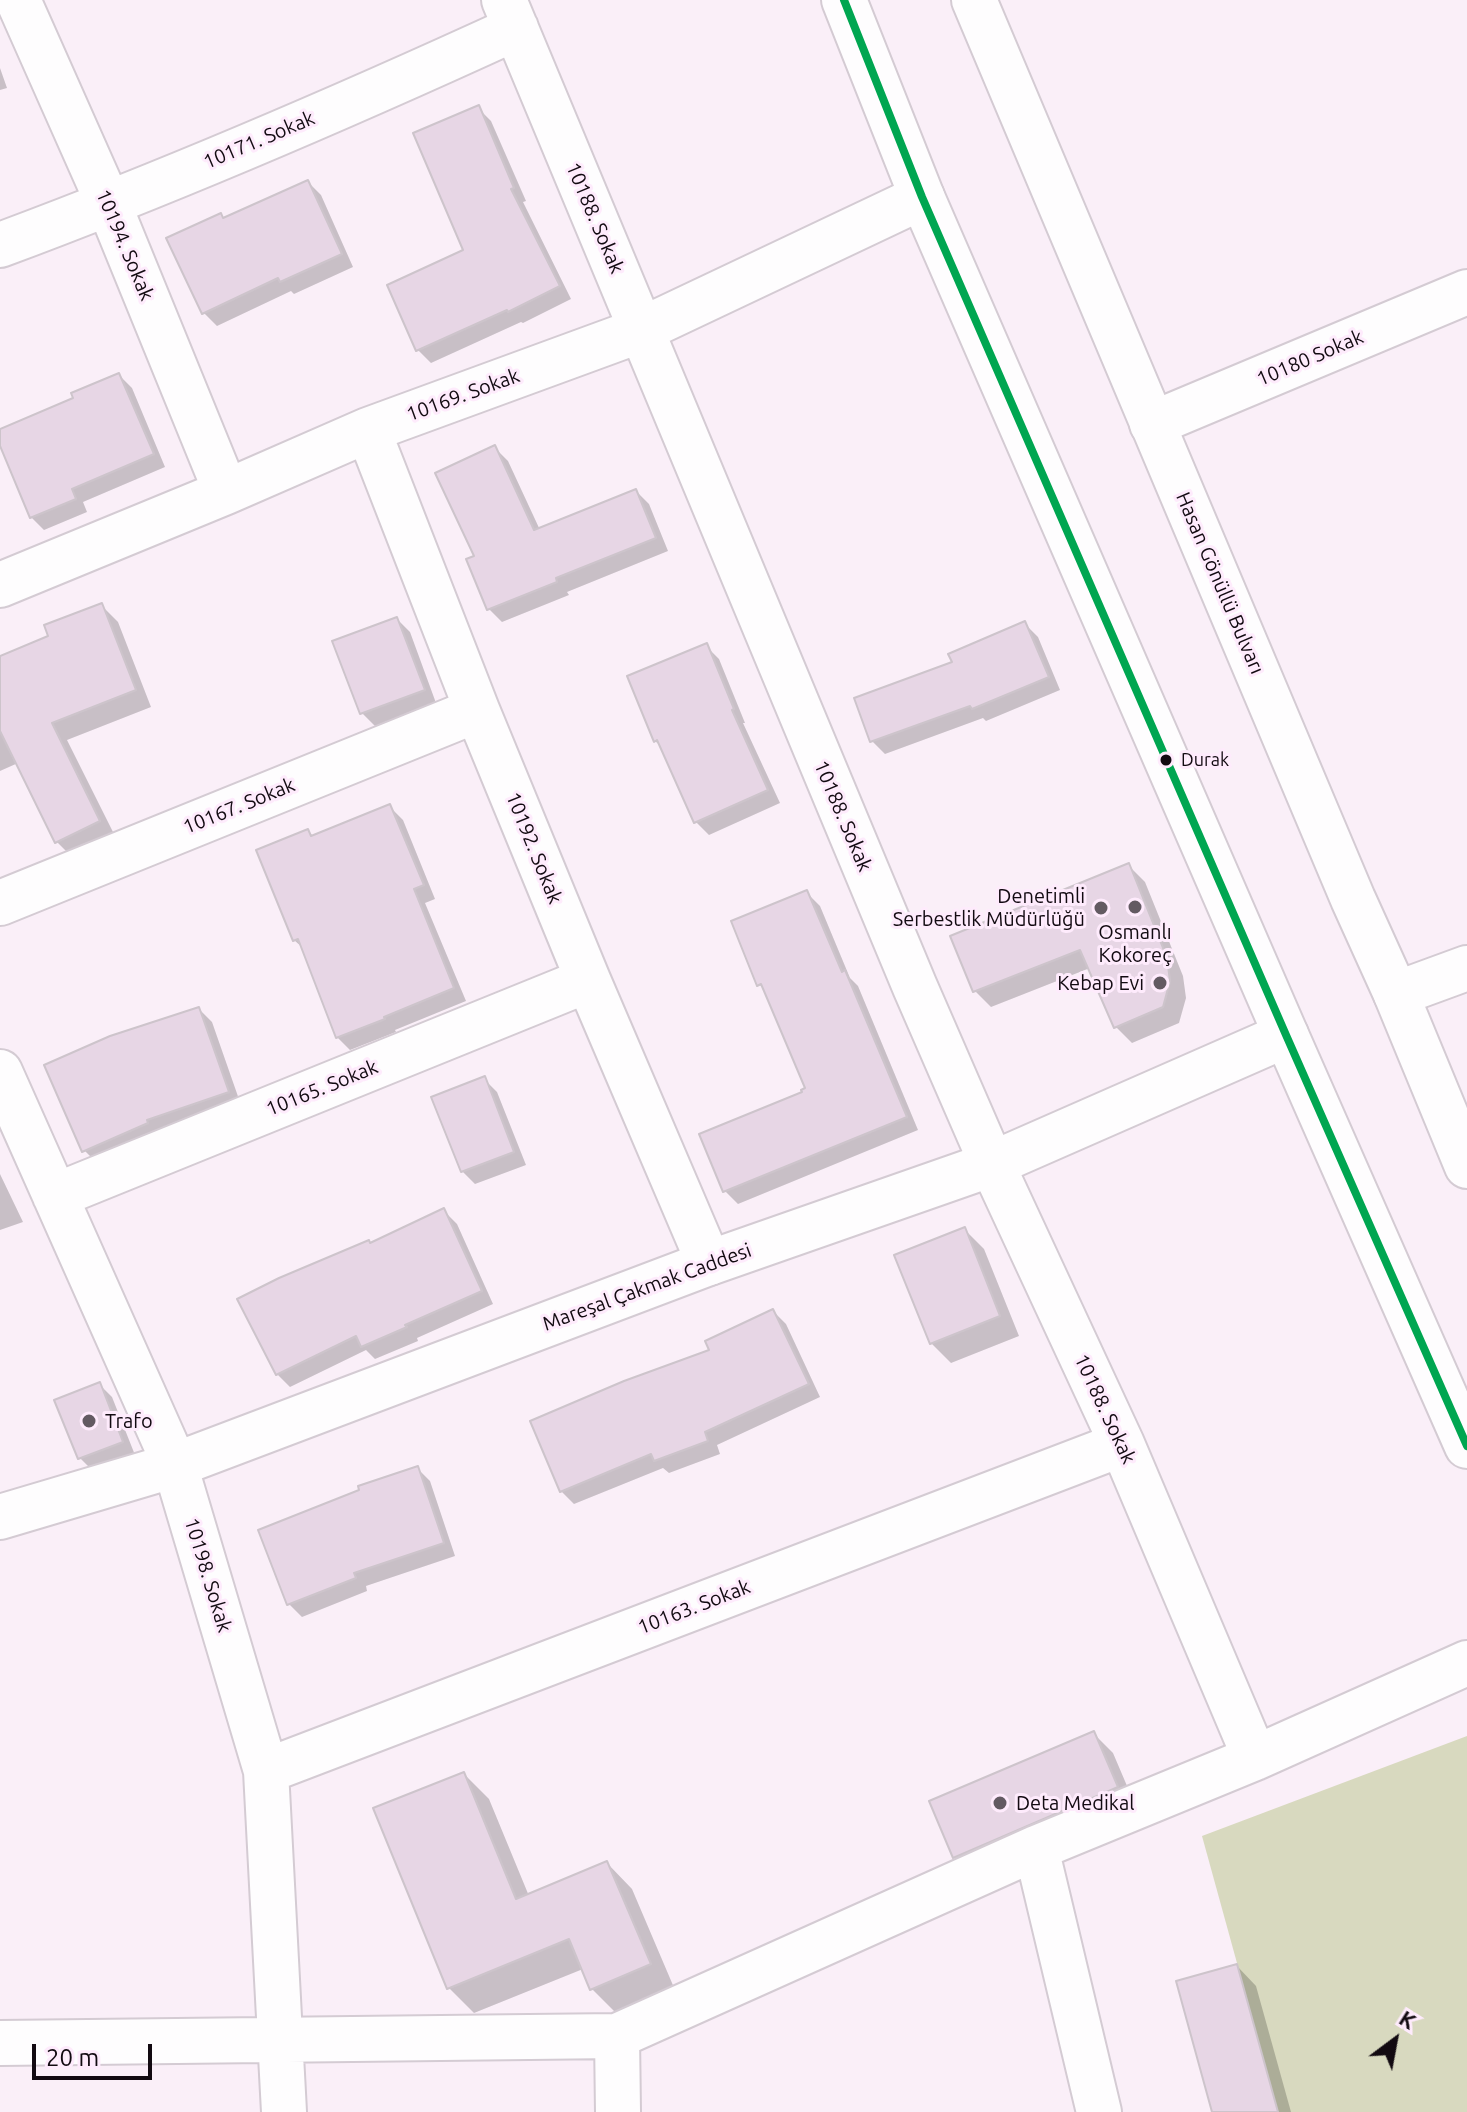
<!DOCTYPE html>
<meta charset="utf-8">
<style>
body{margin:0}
#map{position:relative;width:1467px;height:2112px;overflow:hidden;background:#faeff8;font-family:Ubuntu,sans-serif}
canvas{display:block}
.north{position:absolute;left:1355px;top:2000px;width:80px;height:80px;-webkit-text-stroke:6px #feebfc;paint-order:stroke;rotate:32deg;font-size:22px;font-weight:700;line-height:32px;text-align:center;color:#120a11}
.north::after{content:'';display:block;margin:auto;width:28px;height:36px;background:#120a11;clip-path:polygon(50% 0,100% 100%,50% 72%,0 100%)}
.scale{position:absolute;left:32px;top:2044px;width:120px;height:36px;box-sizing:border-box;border:4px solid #120a11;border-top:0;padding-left:10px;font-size:24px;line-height:28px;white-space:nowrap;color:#120a11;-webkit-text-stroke:6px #feebfc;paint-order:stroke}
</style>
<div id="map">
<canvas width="1467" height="2112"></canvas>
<div class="north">K</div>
<div class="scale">20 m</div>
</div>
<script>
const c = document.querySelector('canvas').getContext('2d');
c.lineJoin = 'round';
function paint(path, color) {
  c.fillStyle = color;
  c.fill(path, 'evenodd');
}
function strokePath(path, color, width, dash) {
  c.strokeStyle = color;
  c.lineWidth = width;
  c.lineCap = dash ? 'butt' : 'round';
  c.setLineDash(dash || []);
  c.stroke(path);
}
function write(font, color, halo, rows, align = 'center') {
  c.font = font + ' Ubuntu,sans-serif';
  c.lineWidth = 6;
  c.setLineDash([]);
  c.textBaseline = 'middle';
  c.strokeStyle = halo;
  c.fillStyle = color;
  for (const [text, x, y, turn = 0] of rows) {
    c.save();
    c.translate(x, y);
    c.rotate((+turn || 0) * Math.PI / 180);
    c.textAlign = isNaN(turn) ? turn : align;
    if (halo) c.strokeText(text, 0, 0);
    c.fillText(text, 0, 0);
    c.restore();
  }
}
const green = new Path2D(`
 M1467 1736V2112H1278L1202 1836Z`);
const shadow = new Path2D(`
 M0 68 7 88 0 90Z
 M478 108 491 121 526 201 523 202 571 299 523 323 521 322 431 363 418 350 466 251Z
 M308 182 321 195 353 267 294 294 291 291 217 326 204 313 220 215 225 220Z
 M119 375 132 388 165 467 83 502 87 512 44 530 31 517 0 441V431L76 400Z
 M495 448 508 461 540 530 636 491 649 504 668 551 567 592 569 595 502 622 489 609 476 557Z
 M102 606 118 622 151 707 67 740 116 838 73 858 57 842 18 763 0 771V659L51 637Z
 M397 619 410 632 436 703 375 726 362 713Z
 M1025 624 1038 637 1060 690 986 721 983 718 885 754 872 741 856 700 954 664Z
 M706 646 719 659 745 723H743L780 803 709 835 696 822 663 748 655 741Z
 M390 807 403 820 435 899 425 903 466 1001 395 1030 396 1032 350 1050 337 1037 304 949 294 940 308 831 314 837Z
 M1129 866 1145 882 1183 976 1186 998 1179 1023 1132 1043 1115 1026 1090 968 991 1007 975 991Z
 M807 893 820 906 850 978 858 986 918 1130 738 1204 725 1191 807 1089 767 993 759 984Z
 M199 1009 212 1022 241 1105 97 1163 84 1150Z
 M484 1079 497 1092 526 1165 475 1184 462 1171Z
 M0 1174 23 1222 0 1230Z
 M444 1211 457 1224 493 1304 417 1338 418 1341 375 1359 366 1350 290 1387 277 1374 371 1244Z
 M964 1229 984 1249 1019 1336 951 1363 931 1343Z
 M773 1311 786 1324 820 1397 717 1445 720 1454 669 1473 663 1468 574 1504 561 1491Z
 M99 1384 112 1397 135 1455 93 1471 80 1458Z
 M417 1468 430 1481 455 1556 366 1586 367 1591 302 1617 289 1604Z
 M1094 1734 1113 1753 1136 1807 974 1876 955 1857Z
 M464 1774 489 1799 529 1896 607 1863 632 1889 675 1990 617 2014 592 1989 583 1969 474 2013 448 1987Z
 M1237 1966 1256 1986 1291 2112H1214Z`);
const building = new Path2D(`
 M479 105 514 188 511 189 560 286 508 312 507 310 416 351 387 285 463 250 413 133Z
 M308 180 342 254 280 282 278 278 202 314 166 238 221 213 223 218Z
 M119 373 154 454 72 489 76 499 30 518 0 446V429L73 398 71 393Z
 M495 445 534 530 636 489 656 538 556 578 557 582 487 610 466 559 474 556 435 473Z
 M102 603 136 690 52 723 100 821 55 843 0 731V656L48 636 44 625Z
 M397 617 425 690 360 714 332 641Z
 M1025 621 1049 677 972 709 970 706 870 742 854 698 952 662 948 654Z
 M707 643 734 709 732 710 768 790 694 823 657 740 654 742 627 676Z
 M390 804 424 885 414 889 454 988 384 1017 385 1019 336 1038 298 939 293 941 256 850 308 829 311 836Z
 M1129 863 1167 958 1170 981 1163 1007 1114 1028 1080 950 973 992 950 936Z
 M807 890 842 972 845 970 907 1117 723 1192 699 1134 802 1092 801 1090 805 1088 761 984 757 986 731 921Z
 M199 1007 229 1092 147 1120 148 1123 82 1152 44 1065 110 1036Z
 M485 1076 514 1152 461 1172 431 1097Z
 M444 1208 482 1291 405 1325 407 1327 361 1347 356 1336 276 1375 237 1299 279 1278 369 1240 370 1243Z
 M965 1227 1000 1316 930 1344 894 1255Z
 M773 1309 809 1384 705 1432 708 1441 654 1461 651 1454 560 1492 530 1421 624 1381 709 1350 705 1341Z
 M100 1382 123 1442 78 1459 54 1400Z
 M418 1466 444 1543 354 1573 356 1578 287 1605 258 1530 359 1490 358 1486Z
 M1094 1731 1118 1787 953 1858 929 1801Z
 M464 1772 516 1899 607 1861 651 1964 590 1990 569 1939 447 1989 373 1808Z
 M1237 1964 1278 2112H1212L1176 1981Z`);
const street = new Path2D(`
 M18 0 109 205 226 492
 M504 0 915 987 992 1164 1122 1444 1255 1758
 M0 245C175 180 346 106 516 28
 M1152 424 1467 292
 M368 430 477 710 588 980 709 1263
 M0 585 226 492 368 430 641 330 922 197
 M0 903 477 710
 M1396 994 1467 968
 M0 1072 175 1465 266 1771 284 2112
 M55 1196 588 980
 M266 1771 1122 1444
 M1036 1848 1099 2112
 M617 2036 618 2112
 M0 2043 617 2036 1036 1848 1255 1758 1467 1663`);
const secondary = new Path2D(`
 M0 1517 175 1465 709 1263 992 1164 1286 1035`);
const primary = new Path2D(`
 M844 0 922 197 1286 1035 1467 1446
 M974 0 1353 899 1396 994 1467 1166`);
const bus1 = new Path2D(`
 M844 0 922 197 1286 1035 1467 1446`);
const markers = [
 [1166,760,7,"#120a11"],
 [1135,907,8,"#635a62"],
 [1101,908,8,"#635a62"],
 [1160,983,8,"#635a62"],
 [89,1421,8,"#635a62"],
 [1000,1803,8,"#635a62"]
];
const busNames = [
 ["Durak",1181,760]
];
const streetNames = [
 ["10171. Sokak",259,140,-23],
 ["10188. Sokak",595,218,67],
 ["10194. Sokak",125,245,67],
 ["10180 Sokak",1310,358,-23],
 ["10169. Sokak",463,395,-20],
 ["Hasan Gönüllü Bulvarı",1220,583,67],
 ["10167. Sokak",239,806,-22],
 ["10188. Sokak",843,816,67],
 ["10192. Sokak",534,848,68],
 ["10165. Sokak",322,1088,-22],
 ["Mareşal Çakmak Caddesi",647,1287,-20],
 ["10188. Sokak",1105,1409,65],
 ["10198. Sokak",208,1575,73],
 ["10163. Sokak",694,1607,-21]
];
const poiNames = [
 ["Denetimli",1085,896],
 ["Serbestlik Müdürlüğü",1085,919],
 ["Osmanlı",1135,932,"center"],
 ["Kokoreç",1135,955,"center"],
 ["Kebap Evi",1144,983],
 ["Trafo",105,1421,"left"],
 ["Deta Medikal",1016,1803,"left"]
];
paint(green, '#d8d9bf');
paint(shadow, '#0003');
paint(building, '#e7d6e5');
strokePath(building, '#cdc4cb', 2);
strokePath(street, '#d4cbd3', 48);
strokePath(secondary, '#d4cbd3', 48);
strokePath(primary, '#d4cbd3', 48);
strokePath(street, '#fefdfe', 44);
strokePath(secondary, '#fefdfe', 44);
strokePath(primary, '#fefdfe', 44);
strokePath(bus1, '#00a651', 8);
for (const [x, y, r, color] of markers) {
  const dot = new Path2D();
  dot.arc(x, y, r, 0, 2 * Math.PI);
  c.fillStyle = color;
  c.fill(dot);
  strokePath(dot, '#feebfc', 3);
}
write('18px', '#120a11', '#feebfc', busNames, 'left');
write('20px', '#120a11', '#feebfc', streetNames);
write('20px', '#120a11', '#feebfc', poiNames, 'right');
</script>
